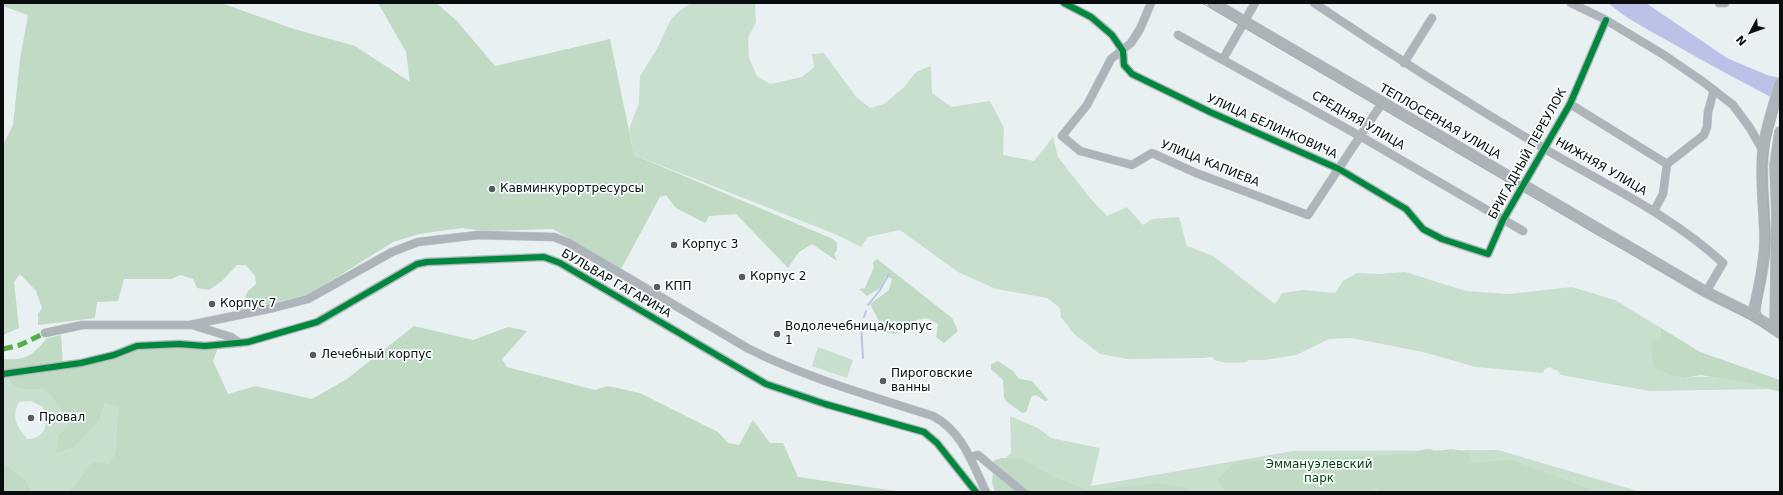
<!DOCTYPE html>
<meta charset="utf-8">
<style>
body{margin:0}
#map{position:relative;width:1783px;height:495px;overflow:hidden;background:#e8f0f2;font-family:"DejaVu Sans",sans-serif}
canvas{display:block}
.frame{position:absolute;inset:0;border:4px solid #090d0e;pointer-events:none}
.north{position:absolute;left:1731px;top:12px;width:40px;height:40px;-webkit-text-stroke:3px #f9feff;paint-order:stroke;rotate:229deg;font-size:11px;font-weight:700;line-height:16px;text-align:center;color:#090d0e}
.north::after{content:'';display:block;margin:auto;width:14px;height:18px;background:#090d0e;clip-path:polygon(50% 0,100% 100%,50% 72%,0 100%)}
</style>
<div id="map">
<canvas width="1783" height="495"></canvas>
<div class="frame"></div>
<div class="north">N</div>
</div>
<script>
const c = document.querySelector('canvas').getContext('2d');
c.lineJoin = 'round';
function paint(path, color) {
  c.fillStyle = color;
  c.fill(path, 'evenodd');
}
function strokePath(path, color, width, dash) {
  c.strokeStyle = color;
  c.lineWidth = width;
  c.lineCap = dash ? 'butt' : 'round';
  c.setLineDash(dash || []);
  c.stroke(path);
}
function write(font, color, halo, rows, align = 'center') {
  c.font = font + ' "DejaVu Sans",sans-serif';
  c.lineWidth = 3.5;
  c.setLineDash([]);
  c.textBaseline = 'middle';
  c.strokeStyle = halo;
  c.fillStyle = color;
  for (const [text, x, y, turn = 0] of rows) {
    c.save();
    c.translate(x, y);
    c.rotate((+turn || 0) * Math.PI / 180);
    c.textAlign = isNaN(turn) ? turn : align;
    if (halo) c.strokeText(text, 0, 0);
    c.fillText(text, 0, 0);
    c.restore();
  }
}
const green = new Path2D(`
 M691 3 755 4 756 22 748 38 749 58 757 76 770 84 802 77 814 67 812 54 824 53 856 97 870 108 884 104 903 88 916 72 931 66 932 93 951 107 990 101 1004 128 1003 155 1034 161 1053 137 1058 157 1090 198 1107 216 1127 207 1143 225 1152 219 1179 217 1187 246 1213 256 1275 304 1282 293 1303 290 1335 293 1343 281 1357 273 1379 274 1405 272 1466 291 1509 294 1572 287 1615 300 1661 328 1660 341 1684 378C1712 374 1741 381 1768 389L1649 391 1561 375 1557 370H1555L1550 367 1545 369 1543 373 1476 367 1423 352 1351 338 1329 339 1296 355 1265 360H1248L1247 362C1238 363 1221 364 1213 359V357L1203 358 1128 359 1100 354 1074 334 1061 317 1060 308 1047 298 996 289 958 272 900 230 868 237 861 247 835 234 634 155 629 129 639 103 640 76 657 49 670 21 678 12Z
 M818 347 853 360 847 378 812 366Z
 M3 373 44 386 61 409 68 426 58 435 57 453 100 419 105 403 118 406 115 454 108 464 80 478 68 492H32L26 481 3 462ZM31 401 43 407C49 422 47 438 27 439 17 427 11 417 19 402Z
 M1010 416 1038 428 1051 438 1100 448 1091 486 1293 451 1498 450 1641 492H1002L993 469 1011 453Z`);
const forest = new Path2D(`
 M3 3H221L294 29 355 46 410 82 406 52 378 3H436L456 20 495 66 610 39 634 155 833 239 837 243V250L834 254 837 261 812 244 799 252 788 268 736 214 709 216 705 223 676 208 666 195 660 197 621 269 553 229 483 231 462 228 419 234 393 242 310 294 239 311 248 291 256 284 255 276 246 265H237L222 281 209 290 197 288 193 279 181 275 171 279H124L118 301 97 302 95 318 38 325V314L42 308 36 291 20 274 14 282 19 328 3 335V145L13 125 20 59 28 15 3 6Z
 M877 259 952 318 958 331 944 343 936 337 938 324 926 318 917 320 895 334 885 332 870 304 889 290 892 279 886 276 880 288 867 296 859 289 865 288 874 267 873 262Z
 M414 326 473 340 508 327 527 331 502 359 507 367 595 390 608 386 640 393 718 432 728 443 739 445 753 420 770 443H783L798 477 903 492H68L94 462 108 464 115 454 118 407 105 403 100 419 74 447 56 453 58 435 68 426 61 409 44 387C39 389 36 389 31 389 14 390 13 386 6 372L3 373V359C26 361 33 355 47 338L61 335 63 367 136 349 201 342 219 345 213 361 228 394 255 386 312 399 347 379Z
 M1661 328 1700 352 1780 380V392L1747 383 1701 375 1684 378 1668 374 1654 366 1651 351 1652 340H1660Z
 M998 361 1013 371 1019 379 1032 381 1048 400 1045 401 1036 395 1032 396 1026 412 1022 413 1006 401 1004 397 1003 380 991 369V364Z
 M1426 449H1430L1436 452 1451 449 1468 452 1473 464 1490 461 1512 460 1598 492H1380L1376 488 1368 492H1226L1218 479 1232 465 1243 461 1388 455 1412 453Z
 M1002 458 1021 459 1054 477 1085 489 1098 490 1155 483 1187 488 1194 492H995L992 482 994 460Z
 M3 462 26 481 32 492H3Z`);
const water = new Path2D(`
 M1608 3H1646L1727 58 1767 75 1780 78V102C1743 82 1706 63 1670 42 1648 30 1627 19 1608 3Z`);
const stream = new Path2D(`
 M868 305 880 290 889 274
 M864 317 866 311
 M861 325 863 358`);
const street = new Path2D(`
 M1064 3 1091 17 1112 35 1123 51 1124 65 1132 74 1210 112 1339 169 1406 209 1423 229 1442 239 1488 254 1503 220 1570 104 1606 20
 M1151 3 1140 29 1131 43 1111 59 1087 105 1062 136 1080 151 1132 165 1152 153 1196 173 1308 215 1382 103
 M1314 3C1390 54 1466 102 1545 149 1606 185 1671 215 1723 263L1706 292
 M1571 3 1606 20 1664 55 1702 81 1733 105 1750 128 1763 151
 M1719 3H1725
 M1178 35 1360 136 1523 231
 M1223 59 1255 3
 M1404 63 1432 18
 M1570 104 1667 164
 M1654 211 1663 194 1667 164 1704 135 1707 127 1708 112 1714 90
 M192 325 231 337 240 343
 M45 333 82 325H190L273 308 308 299 392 252 418 242 478 235 554 237 569 243 749 349C807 378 871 396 933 416 963 432 972 463 986 492
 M3 374 81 363 114 355 137 346 179 344 205 346 248 342 317 322 417 264 427 262 544 257 560 263 766 384 825 404 924 432 937 443 976 492
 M970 457 978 455 1023 492`);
const secondary = new Path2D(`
 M1213 3 1706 292 1753 315 1780 333
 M1753 315C1758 290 1765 265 1765 240 1765 210 1760 181 1763 152 1765 129 1774 106 1780 84
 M1775 328 1777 216 1775 165 1780 132`);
const tram = new Path2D(`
 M1202 3 1594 233 1770 331 1780 338
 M1766 329 1760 311 1770 240 1766 169 1770 139 1780 103`);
const quiet = new Path2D(`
 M3 349 20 345 45 333`);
const cycleway = new Path2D(`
 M1064 3 1091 17 1112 35 1123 51 1124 65 1132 74 1210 112 1339 169 1406 209 1423 229 1442 239 1488 254 1503 220 1570 104 1606 20
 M3 374 81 363 114 355 137 346 179 344 205 346 248 342 317 322 417 264 427 262 544 257 560 263 766 384 825 404 924 432 937 443 976 492`);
const markers = [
 [492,189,4,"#575c5e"],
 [674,245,4,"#575c5e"],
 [742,277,4,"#575c5e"],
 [657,287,4,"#575c5e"],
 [212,304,4,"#575c5e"],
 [777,334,4,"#575c5e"],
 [313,355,4,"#575c5e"],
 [883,381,4,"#575c5e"],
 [31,418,4,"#575c5e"]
];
const streetNames = [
 ["СРЕДНЯЯ УЛИЦА",1358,121,30],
 ["ТЕПЛОСЕРНАЯ УЛИЦА",1440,122,30],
 ["УЛИЦА БЕЛИНКОВИЧА",1272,127,24],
 ["БРИГАДНЫЙ ПЕРЕУЛОК",1528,154,-61],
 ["УЛИЦА КАПИЕВА",1210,164,22],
 ["НИЖНЯЯ УЛИЦА",1601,167,30],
 ["БУЛЬВАР ГАГАРИНА",616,284,30]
];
const poiNames = [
 ["Кавминкурортресурсы",500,189],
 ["Корпус 3",682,245],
 ["Корпус 2",750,277],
 ["КПП",665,287],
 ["Корпус 7",220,304],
 ["Водолечебница/корпус",785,327],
 ["1",785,341],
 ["Лечебный корпус",321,355],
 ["Пироговские",891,374],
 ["ванны",891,388],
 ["Провал",39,418]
];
const parkNames = [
 ["Эммануэлевский",1319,465],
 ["парк",1319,479]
];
paint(green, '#c9dfcd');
paint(forest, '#c0dac3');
paint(water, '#bcc2e7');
strokePath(stream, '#bcc2e7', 2);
strokePath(street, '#c5cbcd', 9);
strokePath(secondary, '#c5cbcd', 12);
strokePath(street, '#adb4ba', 8);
strokePath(secondary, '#acb4ba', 11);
strokePath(tram, '#a7aeb1', 1);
strokePath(quiet, '#54b044', 5, [10, 5]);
strokePath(cycleway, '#00873e', 6);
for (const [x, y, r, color] of markers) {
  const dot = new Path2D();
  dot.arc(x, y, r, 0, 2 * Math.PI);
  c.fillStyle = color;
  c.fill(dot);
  strokePath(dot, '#f9feff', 1.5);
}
write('12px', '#090d0e', '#f9feff', streetNames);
write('12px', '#090d0e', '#f9feff', poiNames, 'left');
write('12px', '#07440d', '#f9feff', parkNames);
</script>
